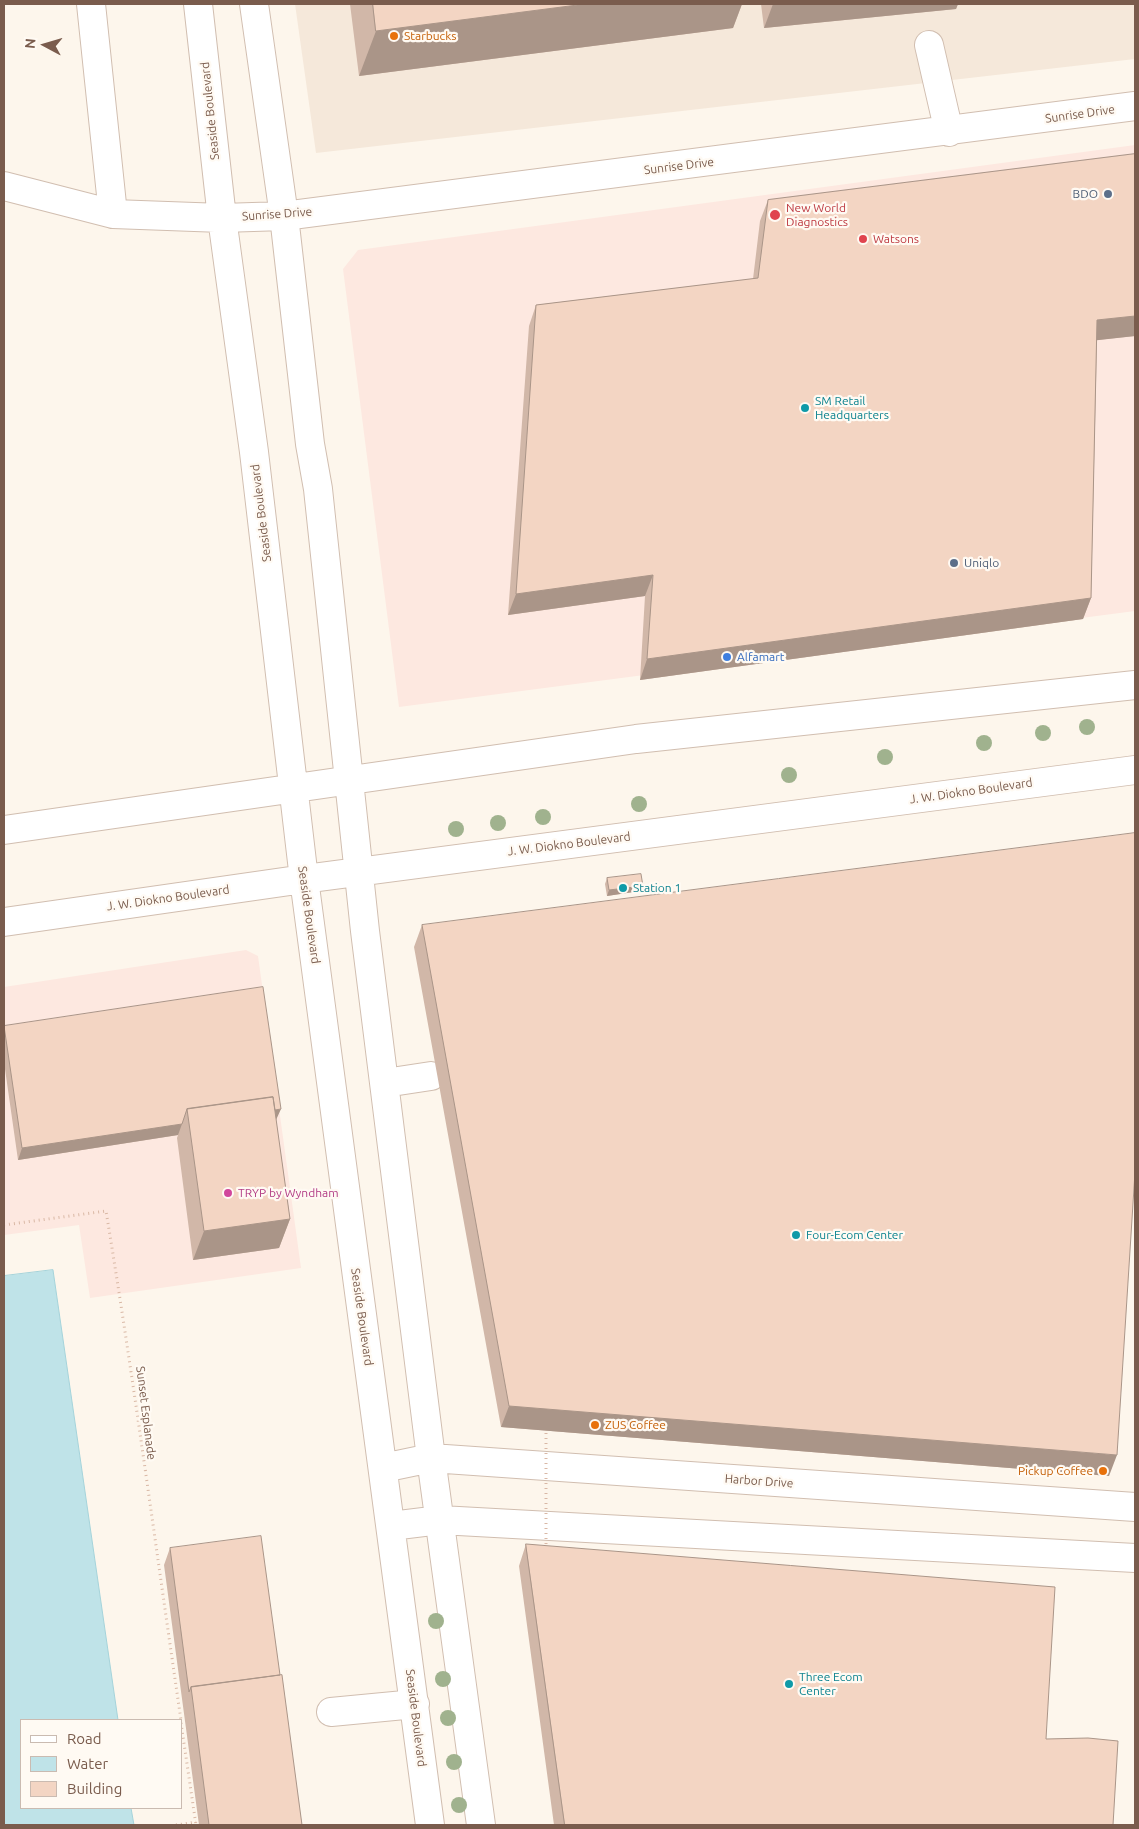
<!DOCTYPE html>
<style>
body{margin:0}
#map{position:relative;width:1139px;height:1829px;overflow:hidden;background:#fdf6ec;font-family:Ubuntu,sans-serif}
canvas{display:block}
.frame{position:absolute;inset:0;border:5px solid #7a5c4d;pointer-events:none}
.legend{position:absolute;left:20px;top:1719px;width:162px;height:90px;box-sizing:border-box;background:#fffaf3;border:1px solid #cabbb1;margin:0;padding:6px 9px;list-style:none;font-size:15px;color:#7a5c4d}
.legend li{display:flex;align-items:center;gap:10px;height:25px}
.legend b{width:25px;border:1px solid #cabbb1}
.north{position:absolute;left:20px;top:20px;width:50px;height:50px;-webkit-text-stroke:4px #fffaf3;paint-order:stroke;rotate:276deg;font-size:14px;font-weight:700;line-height:20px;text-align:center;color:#7a5c4d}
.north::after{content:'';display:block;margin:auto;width:18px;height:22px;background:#7a5c4d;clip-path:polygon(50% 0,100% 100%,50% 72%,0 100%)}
</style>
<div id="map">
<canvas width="1139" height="1829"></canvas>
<div class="frame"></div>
<ul class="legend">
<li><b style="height:6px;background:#fff"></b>Road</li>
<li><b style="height:14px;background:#bfe3e8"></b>Water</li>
<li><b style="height:14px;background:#f3d5c3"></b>Building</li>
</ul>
<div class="north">N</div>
</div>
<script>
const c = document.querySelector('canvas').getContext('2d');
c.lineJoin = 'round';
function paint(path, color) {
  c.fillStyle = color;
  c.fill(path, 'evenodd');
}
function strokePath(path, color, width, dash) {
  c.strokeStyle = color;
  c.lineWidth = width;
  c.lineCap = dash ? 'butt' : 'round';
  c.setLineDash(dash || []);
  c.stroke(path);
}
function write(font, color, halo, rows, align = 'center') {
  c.font = font + ' Ubuntu,sans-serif';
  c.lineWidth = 4.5;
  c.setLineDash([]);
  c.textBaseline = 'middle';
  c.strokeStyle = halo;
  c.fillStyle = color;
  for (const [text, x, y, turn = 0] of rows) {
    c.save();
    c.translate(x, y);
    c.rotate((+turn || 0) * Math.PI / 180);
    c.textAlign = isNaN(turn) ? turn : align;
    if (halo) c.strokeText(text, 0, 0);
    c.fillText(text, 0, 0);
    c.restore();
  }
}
const residential = new Path2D(`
 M295 4H1135V59L316 153Z`);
const commercial = new Path2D(`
 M1135 145V611L399 707 343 269 358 250Z
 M246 950 258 956 301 1268 90 1298 79 1225 4 1235V987Z`);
const water = new Path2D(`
 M53 1270 118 1720H21V1808H131L134 1825H4V1276Z`);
const path = new Path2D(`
 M4 1225 106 1211C134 1381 156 1550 181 1720
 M181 1723 196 1825
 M176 1825 196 1822`);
const minor = new Path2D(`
 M91 4 113 214
 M198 4 222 218 254 452 304 879 430 1825
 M254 4 284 216 310 444 318 489 365 931 431 1458 481 1825
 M929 45 949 132
 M4 186 113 214 222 218 284 216 1135 106
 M4 830 636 739 1135 685
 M4 922 304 879 1135 770
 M385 1083 431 1076
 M383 1468 431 1458 1135 1507
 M391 1526 440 1520 1135 1558
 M331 1712 415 1704`);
const pathBridge = new Path2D(`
 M546 1549V1432`);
const trees = [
 [1087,727],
 [1043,733],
 [984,743],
 [885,757],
 [789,775],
 [639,804],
 [543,817],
 [498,823],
 [456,829],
 [436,1621],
 [443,1679],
 [448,1718],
 [454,1762],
 [459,1805]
];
const wall = new Path2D(`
 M350 4H742L733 28 359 76Z
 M761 4H958L956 9 764 28Z
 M1135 154V336L1097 340 1091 598 1083 619 640 680 645 596 508 615 529 326 536 305 753 279 760 221 768 200Z
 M607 878 640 891 607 896 605 884Z
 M422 925 1109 1476 501 1427 414 947Z
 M4 1026 276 1120 290 1219 279 1248 193 1260 177 1138 178 1135 18 1160 4 1062Z
 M526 1544 1046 1739 1113 1825H554L519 1566Z
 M170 1548 280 1675 302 1825H199L164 1565Z`);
const shadedWall = new Path2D(`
 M585 4H742L733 28 359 76 376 31Z
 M773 4H958L956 9 764 28Z
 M970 4H984L970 5Z
 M1135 316V336L1090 341 1097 320Z
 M653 575 645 596 508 615 516 594Z
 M1091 598 1083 619 640 680 647 659Z
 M643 886 640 891 607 896 609 890Z
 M281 1109 276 1120 189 1123Z
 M182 1124 178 1135 18 1160 22 1148Z
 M290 1219 279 1248 193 1260 204 1231Z
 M509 1406 1117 1455 1109 1476 501 1427Z`);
const building = new Path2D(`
 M373 4H585L376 31Z
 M1135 154V316L1097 320 1091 598 647 659 653 575 516 594 536 305 758 278 768 200Z
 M1135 833V1172L1117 1455 509 1406 422 925Z
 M641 874 643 886 609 890 607 878Z
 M263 987 281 1109 275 1110 273 1097 187 1109 182 1124 22 1148 4 1026Z
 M273 1097 290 1219 204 1231 187 1109Z
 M261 1536 280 1675 191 1687 189 1692 170 1548Z
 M526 1544 1055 1587 1046 1739 1088 1738 1118 1741 1113 1825H565Z
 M282 1675 302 1825H209L191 1687Z`);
const markers = [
 [394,36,5,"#e8710a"],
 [1108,194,5,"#5c6f8a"],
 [775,215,6,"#e0444e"],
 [863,239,5,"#e0444e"],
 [805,408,5,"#0f9aa8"],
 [954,563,5,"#5c6f8a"],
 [727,657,5,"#3f7fe0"],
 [623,888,5,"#0f9aa8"],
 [228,1193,5,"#d1479c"],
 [796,1235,5,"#0f9aa8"],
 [595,1425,5,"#e8710a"],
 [1103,1471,5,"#e8710a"],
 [789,1684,5,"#0f9aa8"]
];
const foodNames = [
 ["Starbucks",404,36],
 ["ZUS Coffee",605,1425],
 ["Pickup Coffee",1093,1471,"right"]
];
const streetNames = [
 ["Seaside Boulevard",210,111,-96],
 ["Sunrise Drive",1080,114,-8],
 ["Sunrise Drive",679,166,-7],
 ["Sunrise Drive",277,214,-4],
 ["Seaside Boulevard",261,513,-97],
 ["J. W. Diokno Boulevard",971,791,-8],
 ["J. W. Diokno Boulevard",569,844,-7],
 ["J. W. Diokno Boulevard",168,898,-8],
 ["Seaside Boulevard",309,915,82],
 ["Seaside Boulevard",362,1317,82],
 ["Sunset Esplanade",146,1413,83],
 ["Harbor Drive",759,1481,4],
 ["Seaside Boulevard",416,1718,83]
];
const serviceNames = [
 ["BDO",1098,194],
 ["Uniqlo",964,563,"left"]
];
const healthNames = [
 ["New World",786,208],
 ["Diagnostics",786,222],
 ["Watsons",873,239]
];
const cultureNames = [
 ["SM Retail",815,401],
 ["Headquarters",815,415],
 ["Station 1",633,888],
 ["Four-Ecom Center",806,1235],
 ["Three Ecom",799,1677],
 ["Center",799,1691]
];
const shopNames = [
 ["Alfamart",737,657]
];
const hotelNames = [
 ["TRYP by Wyndham",238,1193]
];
paint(residential, '#f5e8da');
paint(commercial, '#fde8e0');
paint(water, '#bfe3e8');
strokePath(water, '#a5d3da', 1);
strokePath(minor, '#d1beb0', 30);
strokePath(path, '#d9b8a5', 3, [1, 4]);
strokePath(minor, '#fff', 28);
strokePath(pathBridge, '#d9b8a5', 3, [1, 4]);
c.fillStyle = '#a0b28e';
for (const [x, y] of trees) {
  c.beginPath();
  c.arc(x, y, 8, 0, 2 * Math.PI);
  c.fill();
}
paint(wall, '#d1b7a8');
paint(shadedWall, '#aa9588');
paint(building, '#f3d5c3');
strokePath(building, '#aa9588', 1);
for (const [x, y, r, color] of markers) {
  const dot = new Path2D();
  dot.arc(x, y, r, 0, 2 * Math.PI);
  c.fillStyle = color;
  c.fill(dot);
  strokePath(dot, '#fffaf3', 2);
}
write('12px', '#c56008', '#fffaf3', foodNames, 'left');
write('12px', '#7a5c4d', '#fffaf3', streetNames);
write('12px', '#4e5e75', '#fffaf3', serviceNames, 'right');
write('12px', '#be3a42', '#fffaf3', healthNames, 'left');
write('12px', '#0d838f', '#fffaf3', cultureNames, 'left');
write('12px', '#366cbe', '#fffaf3', shopNames, 'left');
write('12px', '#b23c85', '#fffaf3', hotelNames, 'left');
</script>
